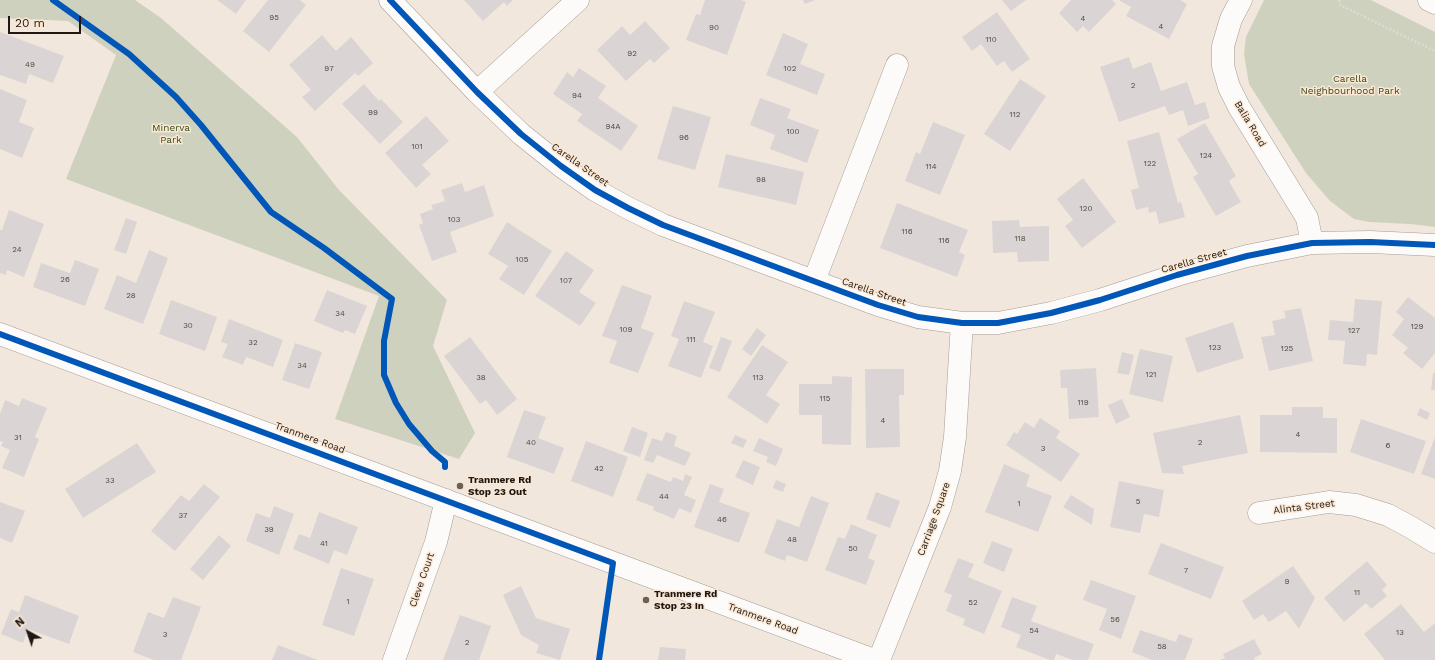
<!DOCTYPE html>
<style>
body{margin:0}
#map{position:relative;width:1435px;height:660px;overflow:hidden;background:#f2e7dc;font-family:"Work Sans",sans-serif}
canvas{display:block}
.north{position:absolute;left:8px;top:612px;width:40px;height:40px;-webkit-text-stroke:3px #fae7d4;paint-order:stroke;rotate:320deg;font-size:11px;font-weight:700;line-height:16px;text-align:center;color:#1f1812}
.north::after{content:'';display:block;margin:auto;width:14px;height:18px;background:#1f1812;clip-path:polygon(50% 0,100% 100%,50% 72%,0 100%)}
.scale{position:absolute;left:8px;top:16px;width:73px;height:18px;box-sizing:border-box;border:2px solid #1f1812;border-top:0;padding-left:5px;font-size:12px;line-height:14px;white-space:nowrap;color:#1f1812;-webkit-text-stroke:3px #fae7d4;paint-order:stroke}
</style>
<div id="map">
<canvas width="1435" height="660"></canvas>
<div class="north">N</div>
<div class="scale">20 m</div>
</div>
<script>
const c = document.querySelector('canvas').getContext('2d');
c.lineJoin = 'round';
function paint(path, color) {
  c.fillStyle = color;
  c.fill(path, 'evenodd');
}
function strokePath(path, color, width, dash) {
  c.strokeStyle = color;
  c.lineWidth = width;
  c.lineCap = dash ? 'butt' : 'round';
  c.setLineDash(dash || []);
  c.stroke(path);
}
function write(font, color, halo, rows, align = 'center') {
  c.font = font + ' "Work Sans",sans-serif';
  c.lineWidth = 3;
  c.setLineDash([]);
  c.textBaseline = 'middle';
  c.strokeStyle = halo;
  c.fillStyle = color;
  for (const [text, x, y, turn = 0] of rows) {
    c.save();
    c.translate(x, y);
    c.rotate((+turn || 0) * Math.PI / 180);
    c.textAlign = isNaN(turn) ? turn : align;
    if (halo) c.strokeText(text, 0, 0);
    c.fillText(text, 0, 0);
    c.restore();
  }
}
const green = new Path2D(`
 M0 0H135L161 18 297 137 339 190 447 300 433 346 475 433 459 459 335 419 379 296 66 179 116 55 68 21 0 18Z
 M1264 0H1371L1435 32V227L1410 224 1369 222 1354 219 1330 201 1306 173 1249 84 1244 54 1246 37Z`);
const building = new Path2D(`
 M217 0H246L236 14Z
 M268 0H300L306 5 269 52 243 31Z
 M464 0H513L507 6 504 2 483 21Z
 M705 0H741L746 2 727 55 686 40 696 14 700 15Z
 M803 0H815L805 4Z
 M1002 0H1026L1011 11Z
 M1071 0H1112L1116 4 1089 32 1083 26 1077 32 1059 13Z
 M1120 0H1180L1187 4 1169 39 1126 16 1131 7 1120 1Z
 M997 12 1030 59 1012 72 1004 61 997 66 981 44 972 51 962 37Z
 M645 21 670 48 654 63 650 59 626 81 597 50 622 26 630 35Z
 M0 32 64 56 53 83 29 74 26 84 0 75Z
 M783 33 808 44 800 64 825 74 817 95 766 75Z
 M322 35 336 51 351 37 373 63 358 76 355 73 315 111 302 97 311 90 289 65Z
 M1129 57 1133 69 1151 62 1161 91 1187 82 1195 105 1205 102 1210 118 1188 126 1183 110 1169 115 1165 106 1119 122 1100 67Z
 M579 68 606 86 598 98 638 126 621 151 577 121 582 114 553 94 567 72 573 77Z
 M1020 79 1046 96 1010 151 984 134Z
 M364 84 379 101 381 99 403 122 380 144 342 104Z
 M0 89 27 100 19 122 34 128 22 158 0 149Z
 M760 98 791 109 787 118 819 130 807 163 770 149 775 135 750 125Z
 M673 106 711 117 695 170 657 159Z
 M426 116 449 141 422 165 431 174 416 188 385 153Z
 M933 122 965 135 940 195 905 181 916 152 920 154Z
 M1205 123 1236 176 1229 181 1241 202 1216 216 1193 177 1198 174 1177 139Z
 M1159 132 1178 203 1181 202 1185 217 1159 224 1156 211 1149 213 1148 207 1136 210 1131 190 1139 188 1127 141Z
 M726 154 804 172 796 205 718 187Z
 M1083 178 1116 222 1082 248 1065 226 1073 220 1057 199Z
 M462 183 465 192 484 185 494 216 450 232 457 252 432 261 419 225 423 223 420 214 433 209 431 205 445 201 441 190Z
 M897 203 968 230 959 252 965 255 957 277 880 248Z
 M9 210 44 224 24 277 7 270 6 275 0 273V230H2Z
 M126 218 137 222 126 254 114 250Z
 M1019 220 1020 227 1049 226V261L1018 262 1017 252 993 253 992 221Z
 M507 222 552 251 524 295 499 279 508 266 488 254Z
 M149 250 168 258 143 324 104 309 117 275 136 283Z
 M566 251 594 270 579 292 596 303 580 326 535 296Z
 M75 260 99 269 85 306 33 287 41 263 70 273Z
 M622 285 652 296 641 328 654 333 638 373 609 363 617 341 602 336Z
 M327 290 367 306 355 334 345 330 343 333 314 321Z
 M1408 297 1435 318V353L1422 369 1403 353 1408 348 1392 335 1404 319 1396 312Z
 M1355 299 1382 301 1377 355 1367 354 1366 366 1343 364 1345 341 1328 340 1330 320 1353 322Z
 M171 300 217 317 205 351 159 334Z
 M684 301 715 312 703 342 713 346 701 378 668 366 679 339 671 336Z
 M1301 308 1313 361 1269 371 1261 337 1275 335 1272 321 1286 318 1284 311Z
 M229 319 283 340 273 367 246 357 243 365 222 357 228 344 221 342Z
 M1233 322 1244 358 1197 373 1185 338Z
 M757 328 766 335 751 356 742 349Z
 M470 337 517 399 497 415 486 400 480 404 444 356Z
 M721 337 732 341 720 372 709 368Z
 M295 343 322 352 309 389 282 380Z
 M762 345 788 362 766 395 780 404 767 424 727 397Z
 M1140 349 1173 356 1163 402 1129 394Z
 M1122 352 1134 355 1129 375 1117 373Z
 M1096 368 1099 417 1069 419 1067 388H1061L1060 370Z
 M865 369H904V395H899L900 447 866 448Z
 M1433 373H1435V390H1431Z
 M832 376 852 377 851 445 822 444V415H799V384H832Z
 M22 398 47 408 35 437 39 439 24 477 2 468 10 450 1 446 3 442 0 441V414L5 400 19 406Z
 M1122 399 1130 417 1116 424 1108 405Z
 M1292 407H1323V418H1337V453L1260 452V415H1292Z
 M1420 408 1430 413 1427 420 1417 415Z
 M524 410 546 417 538 438 564 448 554 474 507 457Z
 M1240 415 1248 453 1182 466 1184 474 1162 473 1153 433Z
 M1040 418 1060 431 1056 438 1080 454 1061 482 1006 445 1014 432 1017 434 1025 422 1034 428Z
 M1361 419 1426 441 1414 474 1350 452Z
 M632 427 648 433 640 457 623 451Z
 M666 432 677 436 674 446 691 453 685 466 657 455 653 463 644 460 652 438 662 441Z
 M735 435 747 440 743 448 731 443Z
 M1435 437V479L1421 474Z
 M759 438 783 449 776 466 766 462 768 457 753 451Z
 M586 441 628 457 613 497 571 481Z
 M137 443 156 472 83 518 65 489Z
 M743 460 760 467 753 485 735 477Z
 M1004 464 1030 475 1026 486 1052 496 1038 532 985 512Z
 M647 473 671 482 673 477 683 481 685 474 692 477 684 495 696 500 691 513 679 508 674 519 653 510 654 507 636 500Z
 M776 480 786 484 783 492 773 488Z
 M1119 481 1164 490 1159 517 1144 514 1140 533 1110 527Z
 M204 484 220 497 175 551 151 531 181 495 189 501Z
 M710 484 724 489 719 502 750 513 739 543 694 527Z
 M876 492 900 501 890 528 866 519Z
 M1071 495 1094 509 1092 525 1063 507Z
 M811 496 829 503 807 562 787 555 785 561 764 553 777 519 799 527Z
 M0 502 25 511 12 543 0 538Z
 M274 506 294 514 279 555 246 541 256 513 270 518Z
 M319 512 358 527 347 555 334 550 329 564 293 549 299 534 310 538Z
 M851 524 877 535 868 558 875 561 866 585 825 570 838 537 845 539Z
 M219 535 231 546 203 580 190 569Z
 M992 541 1013 549 1004 572 983 563Z
 M1161 543 1224 567 1211 599 1148 574Z
 M958 558 974 564 968 577 1002 591 984 634 963 625 965 619 946 611 952 595 944 592Z
 M1367 561 1387 585 1382 590 1387 596 1371 609 1366 603 1344 622 1324 598Z
 M1293 566 1315 598 1299 629 1286 611 1269 622 1263 614 1254 620 1242 601Z
 M341 568 374 579 354 636 322 625Z
 M1091 580 1136 596 1121 639 1099 630 1107 609 1083 600Z
 M521 586 536 618 570 629 560 660 536 653 539 645 521 635 503 595Z
 M25 595 79 616 69 644 28 629 23 643 1 634 11 609 19 612Z
 M173 597 201 607 181 660H154L133 652 148 612 164 618Z
 M1012 597 1037 606 1031 621 1094 644 1088 660H1073L1056 654 1054 660H1050L1016 647 1021 635 1001 627Z
 M1401 604 1424 632 1435 623V660H1385L1364 634Z
 M460 615 491 626 479 660H443Z
 M1140 630 1176 642 1179 634 1193 639 1185 660H1152L1132 652Z
 M1254 639 1262 654 1254 658 1255 660H1220L1225 658 1223 654Z
 M278 645 318 660H272Z
 M660 647 686 649 685 660H658Z`);
const path = new Path2D(`
 M1339 0 1340 5 1435 51`);
const minor = new Path2D(`
 M390 0 477 92 521 134 561 166 595 190 628 208 663 225 878 305 918 317 962 323H998L1051 313 1100 300 1177 275 1247 256 1312 243 1370 242 1435 245
 M1241 0 1231 19 1223 46V66L1229 87 1239 107 1307 218 1312 243
 M1429 0 1435 3
 M477 92 578 0
 M814 281 897 65
 M0 334 874 660
 M1259 513 1329 502 1356 505 1388 515 1412 528 1435 542
 M394 660 436 542 446 500
 M879 660 940 507 950 471 955 437 962 323`);
const cycleway = new Path2D(`
 M53 0 129 54 176 97 201 125 271 212 324 248 392 299 384 341V375L396 403 409 424 432 451 445 462V467
 M390 0 477 92 521 134 561 166 595 190 628 208 663 225 878 305 918 317 962 323H998L1051 313 1100 300 1177 275 1247 256 1312 243 1370 242 1435 245
 M0 334 613 563 599 660`);
const markers = [
 [460,486,4,"#696059"],
 [646,600,4,"#696059"]
];
const numberNames = [
 ["95",274,18],
 ["4",1083,19],
 ["4",1161,27],
 ["90",714,28],
 ["110",991,40],
 ["92",632,54],
 ["49",30,65],
 ["97",329,69],
 ["102",790,69],
 ["2",1133,86],
 ["94",577,96],
 ["99",373,113],
 ["112",1015,115],
 ["94A",613,127],
 ["100",793,132],
 ["96",684,138],
 ["101",417,147],
 ["124",1206,156],
 ["122",1150,164],
 ["114",931,167],
 ["98",761,180],
 ["120",1086,209],
 ["103",454,220],
 ["116",907,232],
 ["118",1020,239],
 ["116",944,241],
 ["24",17,250],
 ["105",522,260],
 ["26",65,280],
 ["107",566,281],
 ["28",131,296],
 ["34",340,314],
 ["30",188,326],
 ["129",1417,327],
 ["109",626,330],
 ["127",1354,331],
 ["111",691,340],
 ["32",253,343],
 ["123",1215,348],
 ["125",1287,349],
 ["34",302,366],
 ["121",1151,375],
 ["38",481,378],
 ["113",758,378],
 ["115",825,399],
 ["119",1083,403],
 ["4",883,421],
 ["4",1298,435],
 ["31",18,438],
 ["40",531,443],
 ["2",1200,443],
 ["6",1388,446],
 ["3",1043,449],
 ["42",599,469],
 ["33",110,481],
 ["44",664,497],
 ["5",1138,502],
 ["1",1019,504],
 ["37",183,516],
 ["46",722,520],
 ["39",269,530],
 ["48",792,540],
 ["41",324,544],
 ["50",853,549],
 ["7",1186,571],
 ["9",1287,582],
 ["11",1357,593],
 ["1",348,602],
 ["52",973,603],
 ["56",1115,620],
 ["54",1034,631],
 ["13",1400,633],
 ["3",165,635],
 ["2",467,643],
 ["58",1162,647]
];
const parkNames = [
 ["Carella",1350,79],
 ["Neighbourhood Park",1350,91],
 ["Minerva",171,128],
 ["Park",171,140]
];
const streetNames = [
 ["Balia Road",1250,124,59],
 ["Carella Street",580,165,35],
 ["Carella Street",1194,261,-16],
 ["Carella Street",874,292,19],
 ["Tranmere Road",310,438,20],
 ["Alinta Street",1304,507,-7],
 ["Carriage Square",934,519,-70],
 ["Cleve Court",422,580,-71],
 ["Tranmere Road",763,619,20]
];
const poiNames = [
 ["Tranmere Rd",468,480],
 ["Stop 23 Out",468,492],
 ["Tranmere Rd",654,594],
 ["Stop 23 In",654,606]
];
paint(green, '#cfd1bf');
paint(building, '#dad5d4');
strokePath(minor, '#a49c94', 23);
strokePath(path, '#ddd9d6', 2.5, [2, 2]);
strokePath(minor, '#fdfbfa', 22);
strokePath(cycleway, '#0057b8', 6);
for (const [x, y, r, color] of markers) {
  const dot = new Path2D();
  dot.arc(x, y, r, 0, 2 * Math.PI);
  c.fillStyle = color;
  c.fill(dot);
  strokePath(dot, '#fae7d4', 1.5);
}
write('8px', '#4f4844', null, numberNames);
write('10px', '#344b16', '#fae7d4', parkNames);
write('10px', '#1f1812', '#fae7d4', streetNames);
write('bold 10px', '#1f1812', '#fae7d4', poiNames, 'left');
</script>
